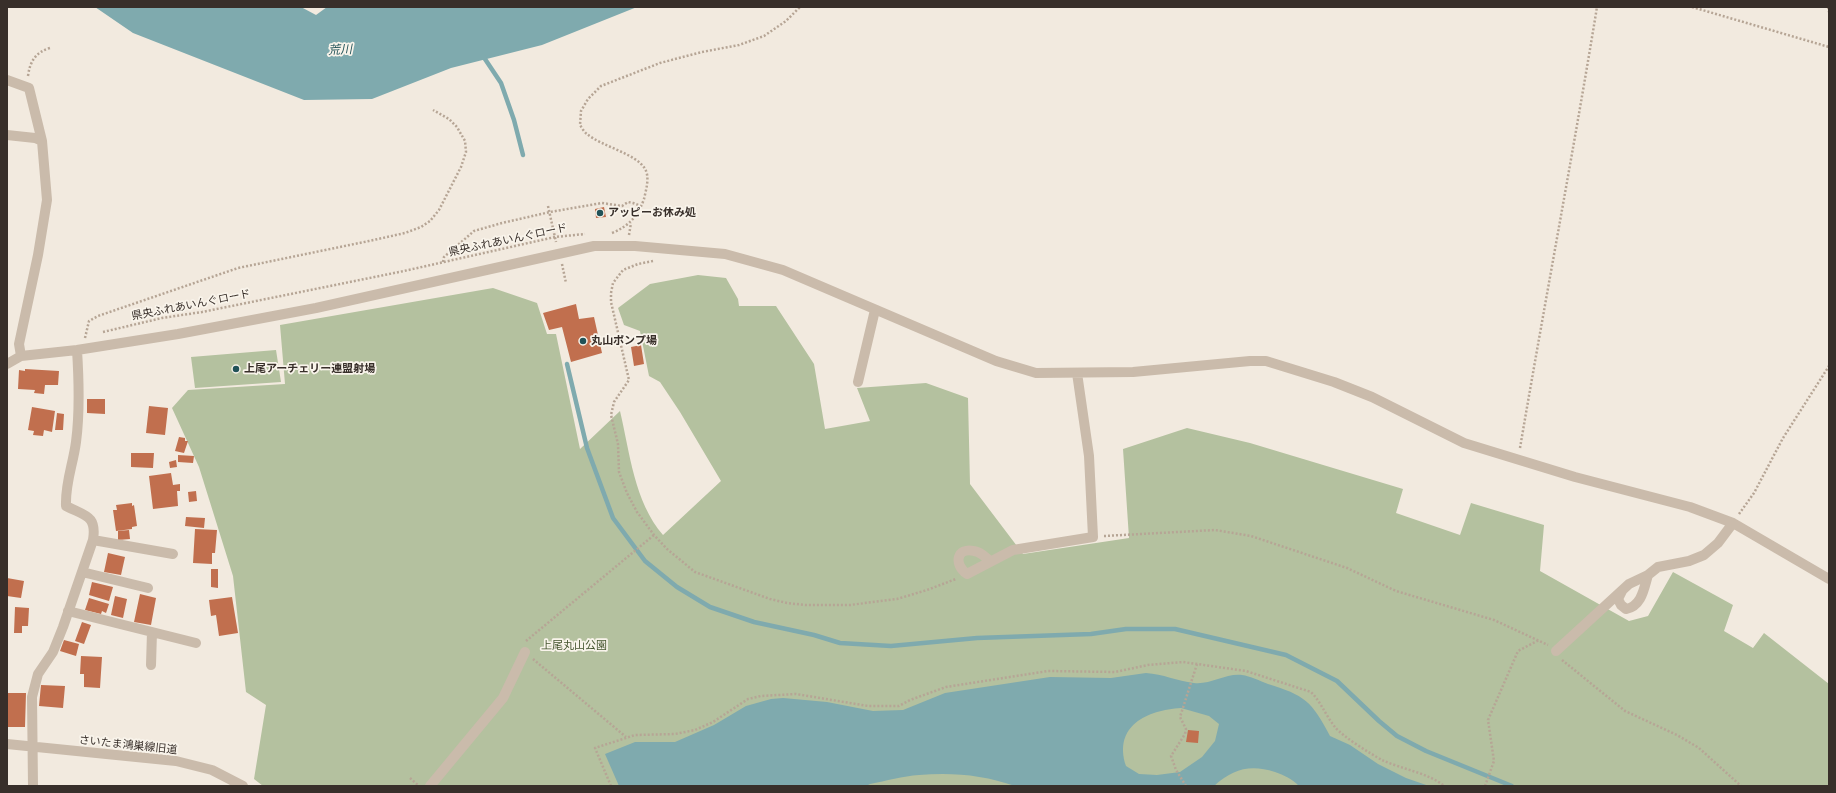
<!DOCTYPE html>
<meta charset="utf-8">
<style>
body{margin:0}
#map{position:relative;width:1836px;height:793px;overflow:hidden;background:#f2eadf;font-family:"Public Sans",sans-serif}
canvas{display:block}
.frame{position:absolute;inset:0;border:8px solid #382f2a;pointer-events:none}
</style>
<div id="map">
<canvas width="1836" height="793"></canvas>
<div class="frame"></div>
</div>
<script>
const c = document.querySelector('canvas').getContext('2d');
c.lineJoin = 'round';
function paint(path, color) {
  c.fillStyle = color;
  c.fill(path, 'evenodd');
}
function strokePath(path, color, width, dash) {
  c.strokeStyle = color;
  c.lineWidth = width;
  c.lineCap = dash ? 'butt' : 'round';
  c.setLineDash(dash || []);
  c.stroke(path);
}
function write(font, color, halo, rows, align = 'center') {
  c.font = font + ' "Public Sans","Noto Sans JP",sans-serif';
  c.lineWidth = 3.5;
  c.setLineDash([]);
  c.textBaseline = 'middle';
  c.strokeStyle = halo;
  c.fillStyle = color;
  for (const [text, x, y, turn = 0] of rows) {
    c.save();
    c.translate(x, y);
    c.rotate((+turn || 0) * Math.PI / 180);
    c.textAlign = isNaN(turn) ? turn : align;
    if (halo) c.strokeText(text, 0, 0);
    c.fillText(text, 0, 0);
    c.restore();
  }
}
const green = new Path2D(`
 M698 275 726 278 738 299 739 306H776L814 364 825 429 870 421 857 388 926 383 968 398 970 484 1023 554 1129 538 1123 449 1187 428 1250 443 1403 489 1396 513 1460 535 1471 503 1544 525 1540 571 1629 621 1648 616 1673 572 1733 605 1724 631 1753 648 1764 633 1829 684V786H263L254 779 266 705 246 692 233 576 199 467 172 408 188 390 285 384 280 325 493 288 537 303 547 334H556L580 449 620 411C630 453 634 501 663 535L721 481 680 412 660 382 649 376 640 331 624 325 618 308 650 284Z
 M276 350 281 382 195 388 191 357Z`);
const water = new Path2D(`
 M95 7H301L316 15 327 7H637L542 45 451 68 372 99 304 100 133 33Z
 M1146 673C1163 674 1177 681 1194 683 1210 685 1226 673 1242 675 1250 676 1260 681 1268 684 1304 695 1312 701 1330 736L1350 745 1378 764 1406 778 1429 786H1299C1292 779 1284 775 1275 772 1250 764 1233 769 1214 786H1015C984 775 952 772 919 775 903 776 886 781 870 784L866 786H619L605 754 635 742H675L714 725 746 706 771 699 783 698 827 702 873 711 903 710 945 693 1050 677 1111 678ZM1181 708 1209 716 1219 724 1215 741 1202 757 1180 772 1157 775 1139 774 1126 766C1113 726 1147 710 1181 708Z`);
const stream = new Path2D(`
 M483 56 501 83 514 120 523 155
 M567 364 587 448 613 518 645 561 677 587 710 607 754 622 814 635 840 643 891 646 977 638 1091 634 1126 629H1175L1286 655 1337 681 1379 721 1397 736 1426 751 1512 786`);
const building = new Path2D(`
 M604 207 606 217 596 218 595 209Z
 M576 304 579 319 594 317 602 353 571 362 562 327 549 330 543 313Z
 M641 345 644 364 634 366 631 347Z
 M25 369 59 371 58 385H45L44 394 34 393 35 390 18 389 19 370 25 371Z
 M87 399H105V414L87 413Z
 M149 406 168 408 165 435 146 433Z
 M32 407 55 411 52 432 44 430 43 436 33 435 34 431 28 430Z
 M57 413 64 414 63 430H55Z
 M179 437 185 438V441H188L184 453 175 451Z
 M131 453H154L153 468 131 467Z
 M178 455 194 456 193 463 178 462Z
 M176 460 177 467 170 468 169 462Z
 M171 473 173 485 180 484V491H177L178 506 153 509 149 476Z
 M196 491 197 501 189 502 188 492Z
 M132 503V506L134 505 137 526 132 527V529L116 531 113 510H117L116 505Z
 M186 517 205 518 204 528 185 526Z
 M195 529 217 530 215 553H212V564L193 563Z
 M129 530 130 539 118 540V531Z
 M108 553 125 557 121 575 104 572Z
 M211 569H218V588L211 587Z
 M7 578 24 581 21 598 7 596Z
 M92 582 113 587 109 601 89 595Z
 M140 594 156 598 151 625 134 622Z
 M115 596 127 599 123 618 111 615Z
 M232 597 238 633 219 636 216 615 211 616 209 600Z
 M89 598 109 604 106 613 102 611 101 614 85 610Z
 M15 607 29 608 28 626H22V633H14Z
 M82 622 91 625 84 644 75 641Z
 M64 640 79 644 76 656 60 651Z
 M81 656 102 657 100 688 84 687V674H80Z
 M41 685 65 686 63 708 39 706Z
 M7 693H26L25 727H7Z
 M1188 730 1199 731 1198 743 1186 742Z`);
const path = new Path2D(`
 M1692 7 1829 47
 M1828 7 1829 12
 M28 76C30 61 36 52 50 48
 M548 206 556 242
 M612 233C629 226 638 216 644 199 646 190 650 177 645 169 637 154 601 146 587 134 584 132 582 128 580 125L581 111 588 99 601 86 660 63 702 52 739 45 764 36 786 21 800 7
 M629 235 631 223
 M653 261 638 264 623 270 613 283 611 293V302L629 380 614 402 611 415 618 444 619 472 627 493 637 512 654 535 667 549 695 572 770 599 787 603 805 605H850L897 599 927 590 956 579
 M443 262 444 257 474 231 502 223 550 212 602 203 622 206 628 202 633 203 641 206
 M562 264 566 283
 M103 332 162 318 202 312 404 271 555 237 585 234
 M85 338 89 321 98 316 238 268 369 241 405 233 421 227 430 221 439 210 461 167 466 152 465 141 457 127 449 119 433 110
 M1520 448C1545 301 1573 154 1597 7
 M1739 514 1754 493 1783 438 1829 366
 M1104 536 1215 530 1251 536 1347 568 1396 591 1494 620 1548 645
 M526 641 654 535
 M533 659 626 737
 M1562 660 1625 711 1677 735 1699 748 1741 786
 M410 778 419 786
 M611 786 595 748 635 735 675 734 695 730 713 722 748 699 761 696 796 694 868 706H899L910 700 946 687 1048 671 1115 672 1148 665 1183 662 1246 671 1311 692C1321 702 1326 716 1335 727 1343 737 1371 754 1382 760 1401 769 1429 773 1444 786
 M1186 786 1176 770 1171 756 1185 734 1186 729 1180 717 1197 664
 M1485 786 1494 761 1488 720 1518 651 1539 640`);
const minor = new Path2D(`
 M7 80 29 88 42 141 47 200 38 255 19 344 21 356
 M7 135 35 138 42 141
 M7 364 21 356 77 350 178 334 316 308 594 246H635L725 254 783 270 996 361 1036 373 1133 372 1250 361H1266L1334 382 1372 397 1464 443 1575 477 1690 507 1733 523 1829 579
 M858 382 875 310
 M93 540 173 554
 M990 561C985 557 981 552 974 551 957 547 953 564 967 574L1013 550 1093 537 1089 456 1077 373
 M82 572 148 588
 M1622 591 1618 599 1621 605 1626 609C1642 606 1644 588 1648 575
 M68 611 196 643
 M1556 651 1629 584 1648 575 1658 567 1689 561 1704 555 1718 543 1733 523
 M151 665 152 632
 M7 744 176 761 212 770 243 786
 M33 786 32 697 38 674 53 652 63 627 93 540C97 515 85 516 66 506 65 483 73 465 76 442 80 412 79 381 77 350
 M430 786 503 698 525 652`);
const markers = [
 [600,213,4,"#215258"],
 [583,341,4,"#215258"],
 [236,369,4,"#215258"]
];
const poiNames = [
 ["アッピーお休み処",608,213],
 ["丸山ポンプ場",591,341],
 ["上尾アーチェリー連盟射場",244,369]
];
const streetNames = [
 ["県央ふれあいんぐロード",508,240,-12],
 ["県央ふれあいんぐロード",191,305,-11],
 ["さいたま鴻巣線旧道",128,745,6]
];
const parkNames = [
 ["上尾丸山公園",574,646]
];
const waterNames = [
 ["荒川",340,50,-3]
];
paint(green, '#b4c19f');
paint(water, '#7faaae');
strokePath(stream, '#7faaae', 4.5);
paint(building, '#c16f4e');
strokePath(path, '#b6a595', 2.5, [2, 2]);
strokePath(minor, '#cabbab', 10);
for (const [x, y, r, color] of markers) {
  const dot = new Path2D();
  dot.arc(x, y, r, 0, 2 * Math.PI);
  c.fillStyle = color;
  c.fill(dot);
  strokePath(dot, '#f9f4eb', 1.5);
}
write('bold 11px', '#382f2a', '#f9f4eb', poiNames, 'left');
write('11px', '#382f2a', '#f9f4eb', streetNames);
write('11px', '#45552f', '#f9f4eb', parkNames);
write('italic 12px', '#215258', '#f9f4eb', waterNames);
</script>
